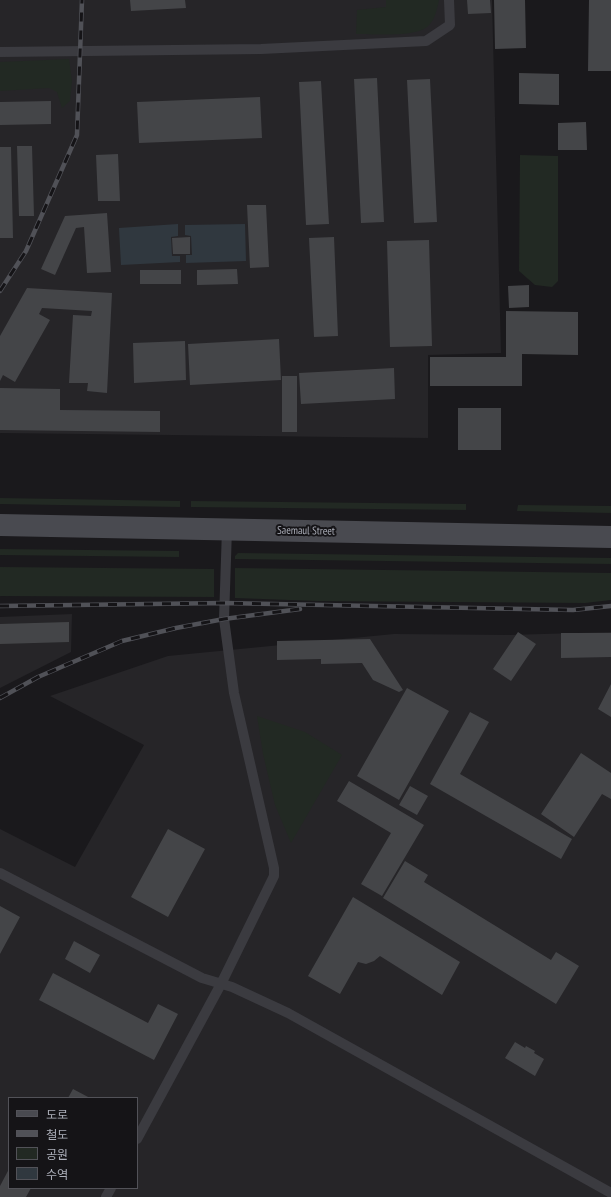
<!DOCTYPE html>
<meta charset="utf-8">
<style>
body{margin:0}
#map{position:relative;width:611px;height:1197px;overflow:hidden;background:#1a191c;font-family:"PT Sans Narrow","Noto Sans KR",sans-serif}
canvas{display:block}
.legend{position:absolute;left:8px;top:1097px;width:130px;height:92px;box-sizing:border-box;background:#151417;border:1px solid #525258;margin:0;padding:5px 7px;list-style:none;font-size:12px;color:#adb0ba}
.legend li{display:flex;align-items:center;gap:8px;height:20px}
.legend b{width:20px;border:1px solid #525258}
</style>
<div id="map">
<canvas width="611" height="1197"></canvas>
<ul class="legend">
<li><b style="height:5px;background:#494a50"></b>도로</li>
<li><b style="height:5px;background:#505157"></b>철도</li>
<li><b style="height:11px;background:#222923"></b>공원</li>
<li><b style="height:11px;background:#30383f"></b>수역</li>
</ul>
</div>
<script>
const c = document.querySelector('canvas').getContext('2d');
c.lineJoin = 'round';
function paint(path, color) {
  c.fillStyle = color;
  c.fill(path, 'evenodd');
}
function strokePath(path, color, width, dash) {
  c.strokeStyle = color;
  c.lineWidth = width;
  c.lineCap = dash ? 'butt' : 'round';
  c.setLineDash(dash || []);
  c.stroke(path);
}
function write(font, color, halo, rows, align = 'center') {
  c.font = font + ' "PT Sans Narrow",sans-serif';
  c.lineWidth = 4;
  c.setLineDash([]);
  c.textBaseline = 'middle';
  c.strokeStyle = halo;
  c.fillStyle = color;
  for (const [text, x, y, turn = 0] of rows) {
    c.save();
    c.translate(x, y);
    c.rotate((+turn || 0) * Math.PI / 180);
    c.textAlign = isNaN(turn) ? turn : align;
    if (halo) c.strokeText(text, 0, 0);
    c.fillText(text, 0, 0);
    c.restore();
  }
}
const built = new Path2D(`
 M0 0H492L501 353 428 355V438L0 433Z
 M72 614 71 652 0 688V617Z
 M611 632V1197H0V829L75 867 144 745 50 696 168 656 394 634 509 635ZM9 1098H137V1188H9Z`);
const green = new Path2D(`
 M386 0H439C437 10 434 24 424 29 408 37 373 34 356 34L357 10 386 7Z
 M69 59 72 81 70 101 62 108 57 92 49 88 0 91V62Z
 M520 155 558 156V281L552 287 535 285 519 271Z
 M0 498 180 501V507L0 504Z
 M191 501 466 504V510L191 507Z
 M518 505 611 506V513L517 511Z
 M0 549 179 551V557L0 555Z
 M238 553 611 558V564L235 559V556Z
 M0 567 214 569V597L0 596Z
 M235 568 611 573V600L585 603 317 601 235 598Z
 M257 716 305 732 342 755 291 843 275 805 263 754Z`);
const water = new Path2D(`
 M178 224V236L171 237 172 256H180V262L121 265 119 228Z
 M245 224 246 261 186 263V255H192L191 236 185 235V225Z`);
const building = new Path2D(`
 M130 0H185L186 8 131 11Z
 M467 0H490L491 13 468 14Z
 M494 0H525L526 48 495 49Z
 M589 0H611V71H588Z
 M519 73 559 74V105L519 104Z
 M377 78 384 222 361 223 354 79Z
 M430 79 437 222 414 223 407 80Z
 M321 81 329 224 306 225 299 82Z
 M260 97 262 138 139 143 137 102Z
 M51 101V124L0 125V102Z
 M586 122 587 150H558V123Z
 M17 146H32L34 216H19Z
 M0 147H11L13 238H0Z
 M118 154 120 201H98L96 155Z
 M247 205H266L269 267 250 268Z
 M107 213 111 272 87 273 84 227 76 228 55 275 41 269 65 216Z
 M190 237V254H173L172 238Z
 M334 237 338 336 314 337 309 238Z
 M429 240 432 346 390 347 387 241Z
 M237 269 238 284 197 285V270Z
 M140 270H181V284H140Z
 M529 285V307L509 308 508 286Z
 M27 288 112 293 107 393 87 391 88 383H69L73 315 91 316 92 311 42 308 39 314 50 320 15 382 3 375 0 381V336Z
 M506 311 578 312V355L522 354V386H430V357H506Z
 M279 339 281 380 190 385 188 344Z
 M185 341 186 380 134 383 133 343Z
 M394 368 395 399 301 404 299 373Z
 M282 376H297V432H282Z
 M0 388 60 389V410L160 411V432L0 430Z
 M458 408H501V450H458Z
 M69 622V642L0 644V624Z
 M518 632 536 644 511 681 493 669Z
 M561 633H611V657L561 658Z
 M370 639 403 690 399 692 373 680 362 663 321 664V659L277 660V641Z
 M611 684V717L598 709Z
 M407 688 449 711 399 800 357 776Z
 M470 712 489 722 460 774 572 839 561 859 430 784Z
 M581 753 611 773V799L602 794 574 837 541 814Z
 M349 781 424 825 382 896 361 884 391 833 337 801Z
 M410 786 428 796 417 815 399 805Z
 M168 829 205 849 168 917 131 897Z
 M405 861 428 875 424 882 551 960 556 952 579 966 556 1004 383 898Z
 M353 897 460 962 442 995 380 956 374 961 366 964 358 962 340 994 308 976Z
 M0 906 20 917 0 954Z
 M74 941 100 955 90 973 65 959Z
 M53 973 148 1023 158 1004 178 1014 154 1060 39 1000Z
 M515 1042 525 1048 526 1046 535 1051 534 1053 544 1059 535 1076 505 1058Z
 M73 1089 90 1098H68Z
 M9 1169V1188H31L26 1197H0V1186Z`);
const lane = new Path2D(`
 M0 52 261 49 426 41 450 25 449 0
 M0 873 202 978 232 987 288 1013 611 1193
 M137 1139 221 984 274 876V868L234 693 224 619 227 529
 M106 1197 111 1188`);
const secondary = new Path2D(`
 M0 525 611 537`);
const rail = new Path2D(`
 M0 291 26 251 77 135 82 0
 M0 606 224 603 573 610 611 606
 M0 698 38 677 122 641 176 628 224 619 300 609`);
const streetNames = [
 ["Saemaul Street",306,531,1]
];
paint(built, '#262528');
paint(green, '#222923');
paint(water, '#30383f');
paint(building, '#444548');
strokePath(lane, '#3b3b40', 10);
strokePath(secondary, '#494a50', 22);
strokePath(rail, '#505157', 4.5);
strokePath(rail, '#151417', 3, [9]);
write('11px', '#adb0ba', '#151417', streetNames);
</script>
